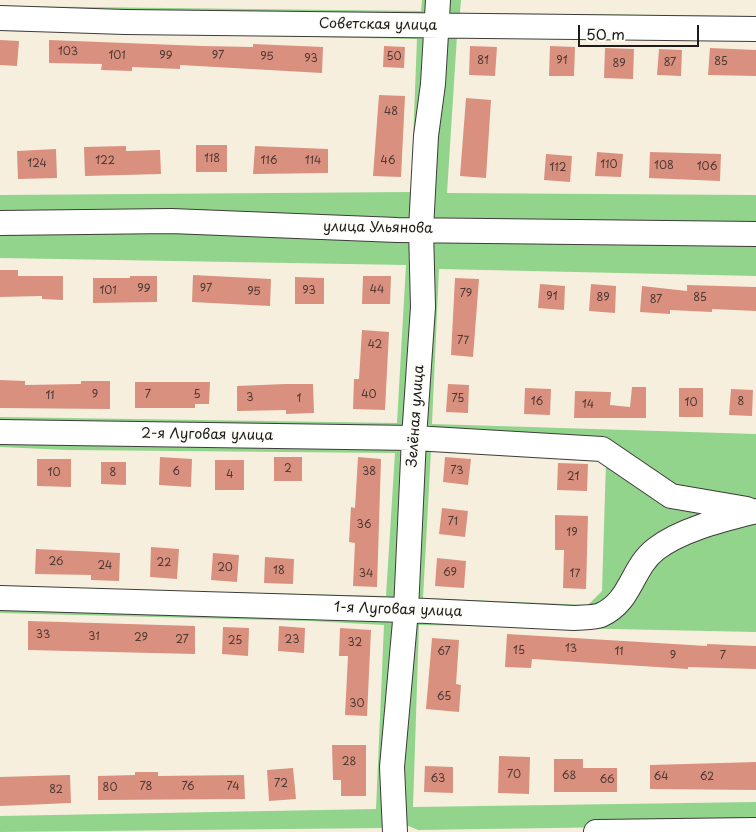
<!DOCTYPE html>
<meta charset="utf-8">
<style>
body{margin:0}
#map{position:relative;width:756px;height:832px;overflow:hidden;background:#f7efde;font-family:"Playpen Sans",sans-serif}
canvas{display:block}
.scale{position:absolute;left:578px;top:25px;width:121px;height:22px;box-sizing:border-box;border:2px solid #1c1c1c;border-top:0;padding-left:6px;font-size:15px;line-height:18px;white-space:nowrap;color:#1c1c1c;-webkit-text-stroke:4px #fdfcf7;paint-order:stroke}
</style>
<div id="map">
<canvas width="756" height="832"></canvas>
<div class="scale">50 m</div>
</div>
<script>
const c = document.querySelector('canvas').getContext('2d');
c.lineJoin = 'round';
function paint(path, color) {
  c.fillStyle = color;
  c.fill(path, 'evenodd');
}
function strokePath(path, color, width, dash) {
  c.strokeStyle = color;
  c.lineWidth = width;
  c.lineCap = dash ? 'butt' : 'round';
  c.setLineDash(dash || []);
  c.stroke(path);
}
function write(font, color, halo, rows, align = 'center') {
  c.font = font + ' "Playpen Sans",sans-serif';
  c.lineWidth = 4;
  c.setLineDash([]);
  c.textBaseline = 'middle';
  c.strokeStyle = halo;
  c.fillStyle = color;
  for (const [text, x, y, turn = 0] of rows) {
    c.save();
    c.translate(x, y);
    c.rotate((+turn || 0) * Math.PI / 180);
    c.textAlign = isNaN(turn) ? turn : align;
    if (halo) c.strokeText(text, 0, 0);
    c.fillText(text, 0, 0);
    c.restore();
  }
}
const green = new Path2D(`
 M422 0H430L428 21 0 12V6L421 11Z
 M443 0H461L460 13 756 16V24L441 20Z
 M0 24 430 30 414 219 0 217V195L411 192 417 39 0 31Z
 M441 30 457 36 447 193 756 195V228L434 223 431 138Z
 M0 230 415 236 408 434 0 427V417L397 423 406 265 0 258Z
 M428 238 756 242V276L439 269 432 424 756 434V505L674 493 603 446 420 435Z
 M0 437 409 442 401 599 0 587 386 596 395 453 67 450 0 447Z
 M420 442 601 453 713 516 604 606H418ZM431 451 606 461 602 591 588 605 423 598Z
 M756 518V632L419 625 413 807 756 802V825L418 830 406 825 400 809 411 621 584 624 677 544Z
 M0 604 397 614 386 828 0 832V816L376 809 384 625 310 621 0 613Z`);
const building = new Path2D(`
 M0 40 19 41 17 66 0 65Z
 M49 40 202 46 253 47V44L323 47 322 73 180 65V69L132 67V71L101 70 102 64 49 63Z
 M384 46 405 47 404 68 383 67Z
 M470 46 497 47 495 76 469 75Z
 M550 46 575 47 574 76H549Z
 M605 48 634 49 633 79 604 78Z
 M710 48 756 50V76L708 75Z
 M659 49 682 50 681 76 657 75Z
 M379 95 405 96 401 177 373 176Z
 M466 98 491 100 486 178 460 176Z
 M196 145H227V172H196Z
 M126 146V151L160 150 161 174 85 176 84 147Z
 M255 146 328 149V173L253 174Z
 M56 149 57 178 18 179 17 151Z
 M597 152 623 154 621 177 595 176Z
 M650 152 721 154 720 181 649 178Z
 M546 154 572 156 570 182 544 180Z
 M0 270H18V276H63V300L42 299V296L0 297Z
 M193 275 271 279 270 306 192 302Z
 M130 276H157V302L93 303V278H130Z
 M363 276H391L390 304H362Z
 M295 277 324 278V304H295Z
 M455 278 479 279 473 357 451 355Z
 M540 284 565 286 564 310 538 308Z
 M591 284 616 286 615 313 589 311Z
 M687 285 756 287V311L712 309V312L670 310V314L640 312 642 286 687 291Z
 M362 330 389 332 385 410 353 409 354 379H359Z
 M0 380 25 381V385L81 384V381H110V409L0 408Z
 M135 382H210L209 404H195V408H135Z
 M285 384H313L314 413 286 414V410L237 411V386Z
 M448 384 469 385 468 413 446 412Z
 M632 387H646V418H574L575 391 611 392 610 405 630 407Z
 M525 388 551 389 550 415 524 414Z
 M679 388H703V417H679Z
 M731 389 753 390 752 416 729 415Z
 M160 457 192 459 191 487 159 485Z
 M274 457H302V481H274Z
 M358 457 381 459 377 587 353 586 355 543 349 542 351 507 355 508Z
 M445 457 471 459 468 485 443 482Z
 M37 459H71V487L37 486Z
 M215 460H244V490H215Z
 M101 462H126V485L101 484Z
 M558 463 588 464 587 491 557 490Z
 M442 508 468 511 465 537 439 534Z
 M555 515 588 516 586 589 563 588 564 550H555Z
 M151 547 179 549 177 579 150 577Z
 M36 549 120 553 119 581 91 580V575L35 574Z
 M213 553 239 555 237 582 211 580Z
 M265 557 294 559 293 584 264 583Z
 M437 558 466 561 464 588 435 586Z
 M28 621 195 626V654L28 650Z
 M279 626 305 628 304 653 278 651Z
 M223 627 249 628 248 656 222 654Z
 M340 628 371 630 367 716 345 715 348 656H339Z
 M507 634 707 646V644L756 646V669L688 667V669L532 659 531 668 505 667Z
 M432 638 459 640 456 684 461 685 459 712 426 709Z
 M332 745H366V796H341V780H333Z
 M499 756 530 757 529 794 498 793Z
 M554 759H583V768H617V792H554Z
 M756 762V790L650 789V765Z
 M425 766 453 767V793L424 792Z
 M293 768 296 799 269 801 267 770Z
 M135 772H158V776L244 775 245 799 98 800V776L135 775Z
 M70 775 71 803 0 806V777Z`);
const minor = new Path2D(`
 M0 18 125 22 756 29
 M0 223 171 221 397 230 756 234
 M0 432 414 438 602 449 671 496 747 509
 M0 598 406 610 574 618C582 617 594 618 601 615 632 601 631 568 656 549 682 529 725 519 756 511
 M395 832 392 767 406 610 414 438 423 307 421 229 426 136 433 84 438 0
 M596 832 756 830`);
const numberNames = [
 ["103",68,52],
 ["101",117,56],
 ["99",166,56],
 ["97",218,56],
 ["95",267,57],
 ["50",394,57],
 ["93",311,59],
 ["81",483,61],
 ["91",562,61],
 ["85",721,62],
 ["87",670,63],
 ["89",619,64],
 ["48",391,112],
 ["118",212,159],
 ["122",105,161],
 ["116",269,161],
 ["114",313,161],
 ["46",388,161],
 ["124",37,164],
 ["110",609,165],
 ["108",664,166],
 ["106",707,167],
 ["112",558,168],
 ["99",144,289],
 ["97",206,289],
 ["44",377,290],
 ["101",108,291],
 ["93",309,291],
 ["95",254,292],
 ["79",466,294],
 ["91",552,297],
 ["89",603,298],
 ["85",700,298],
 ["87",656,300],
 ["77",463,341],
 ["42",375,345],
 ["9",95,395],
 ["7",148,395],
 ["5",197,395],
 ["40",369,395],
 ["11",50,396],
 ["3",250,398],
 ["1",299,399],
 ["75",458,399],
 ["16",537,402],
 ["8",741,402],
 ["10",691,403],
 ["14",588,405],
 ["2",288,469],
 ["73",457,471],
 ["6",176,472],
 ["38",369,472],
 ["10",54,473],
 ["8",113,473],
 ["4",230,475],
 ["21",573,477],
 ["71",453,522],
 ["36",364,525],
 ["19",572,533],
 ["26",56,562],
 ["22",164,563],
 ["24",105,566],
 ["20",225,568],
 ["18",279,571],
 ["69",450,573],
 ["34",366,574],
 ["17",575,574],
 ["33",43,635],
 ["31",94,637],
 ["29",141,638],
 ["27",182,640],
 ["23",292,640],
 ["25",235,641],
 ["32",355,643],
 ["13",571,649],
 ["15",519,651],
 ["67",444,652],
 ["11",619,652],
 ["9",673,656],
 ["7",723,656],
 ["65",444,697],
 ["30",357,704],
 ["28",349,762],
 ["70",514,775],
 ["68",569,776],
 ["64",661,777],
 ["62",707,777],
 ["63",438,779],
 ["66",607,780],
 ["72",281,784],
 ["78",146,787],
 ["76",188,787],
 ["74",233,787],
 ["80",110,788],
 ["82",56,790]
];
const streetNames = [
 ["Советская улица",378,25,1],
 ["улица Ульянова",378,228,1],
 ["Зелёная улица",416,416,-86],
 ["2-я Луговая улица",207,435,1],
 ["1-я Луговая улица",398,610,2]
];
paint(green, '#92d48c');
paint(building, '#da907e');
strokePath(minor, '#3d3c39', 26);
strokePath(minor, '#fff', 24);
write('11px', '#4c3934', null, numberNames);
write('14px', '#1c1c1c', '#fdfcf7', streetNames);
</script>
